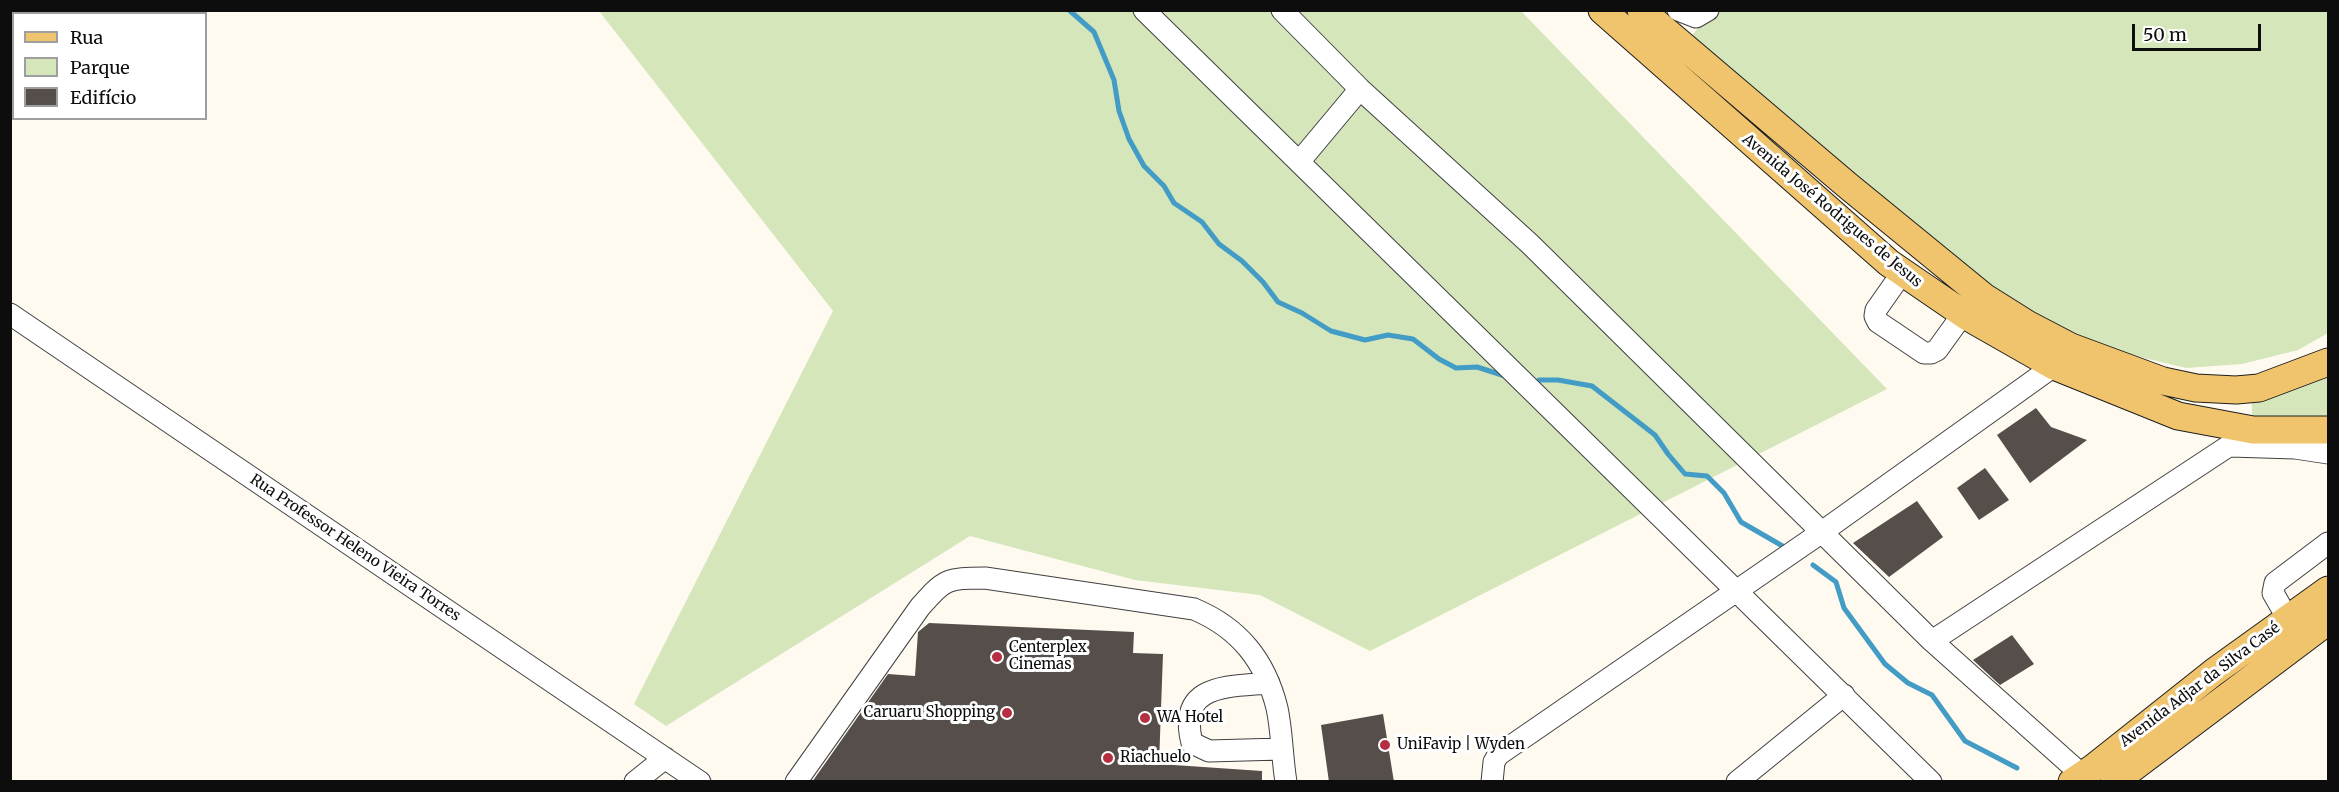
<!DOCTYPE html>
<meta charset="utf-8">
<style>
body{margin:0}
#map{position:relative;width:2339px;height:792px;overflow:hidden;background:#fefaef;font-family:Merriweather,serif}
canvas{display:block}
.frame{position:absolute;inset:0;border:12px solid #0d0d0d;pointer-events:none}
.legend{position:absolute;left:12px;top:12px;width:195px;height:108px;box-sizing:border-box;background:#fff;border:2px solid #9e9e9e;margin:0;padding:8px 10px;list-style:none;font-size:18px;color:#0d0d0d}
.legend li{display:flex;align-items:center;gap:12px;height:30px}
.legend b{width:30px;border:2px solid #9e9e9e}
.scale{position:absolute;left:2132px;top:24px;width:129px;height:27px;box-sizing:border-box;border:3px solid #0d0d0d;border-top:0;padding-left:8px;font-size:18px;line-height:21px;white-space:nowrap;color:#0d0d0d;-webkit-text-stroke:4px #fff;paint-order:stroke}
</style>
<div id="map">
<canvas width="2339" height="792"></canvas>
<div class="frame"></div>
<ul class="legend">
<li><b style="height:8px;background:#f0c46d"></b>Rua</li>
<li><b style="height:16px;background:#d5e6bb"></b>Parque</li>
<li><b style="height:16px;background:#554e4b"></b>Edifício</li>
</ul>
<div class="scale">50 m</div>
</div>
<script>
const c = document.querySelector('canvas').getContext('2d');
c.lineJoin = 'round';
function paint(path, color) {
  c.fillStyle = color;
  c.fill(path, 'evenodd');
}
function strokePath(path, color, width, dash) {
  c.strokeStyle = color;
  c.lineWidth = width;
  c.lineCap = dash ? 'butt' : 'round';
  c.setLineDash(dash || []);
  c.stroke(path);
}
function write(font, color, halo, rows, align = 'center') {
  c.font = font + ' Merriweather,serif';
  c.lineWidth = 6;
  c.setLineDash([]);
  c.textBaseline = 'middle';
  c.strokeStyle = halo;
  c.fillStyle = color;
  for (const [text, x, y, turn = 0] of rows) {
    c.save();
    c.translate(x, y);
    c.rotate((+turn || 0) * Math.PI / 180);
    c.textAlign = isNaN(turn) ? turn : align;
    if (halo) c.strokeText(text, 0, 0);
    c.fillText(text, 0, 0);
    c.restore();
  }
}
const green = new Path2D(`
 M1715 10 2328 11V333L2298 350 2242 364 2186 368 2136 356 2057 328 1985 287 1690 37Z
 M599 11H1521L1887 389 1370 651 1260 595 1135 580 970 536 666 726 634 704 833 311Z
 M2328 362V436L2253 430 2251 389Z`);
const stream = new Path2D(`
 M1069 10 1094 32 1114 80 1119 111 1129 139 1144 166 1164 186 1174 203 1202 222 1219 244 1242 261 1263 282 1278 302 1302 313 1331 331 1365 340 1388 335 1413 339 1439 359 1456 368 1477 367 1505 376
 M1539 380H1558L1592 386 1655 435 1668 454 1685 474 1707 476 1724 493 1741 522 1786 548
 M1813 565 1836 582 1844 608 1885 664 1908 683 1932 695 1965 741 2017 768`);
const building = new Path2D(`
 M2036 408 2051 427 2087 440 2030 483 1997 435Z
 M1985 468 2009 500 1979 520 1957 488Z
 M1917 501 1943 537 1889 577 1853 543Z
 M929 623 1134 632 1133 653 1163 654 1159 764 1262 771V782H812L888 674 915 676 918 632Z
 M2012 635 2034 664 2000 685 1973 660Z
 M1383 714 1394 782H1329L1321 725Z`);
const minor = new Path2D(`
 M1144 10 1931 782
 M1282 10 1360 89 1530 244 1932 641 2253 430
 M1678 10 1696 17 1708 10
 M1299 162 1360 89
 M1902 273 1876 310 1875 316 1878 322 1924 353H1931L1937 350 1963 314
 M10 314 700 782
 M2230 446 2295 448 2328 453
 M2288 619 2273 593 2275 583 2328 543
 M1932 641 2090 782
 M1269 683C1228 687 1177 683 1192 743L1209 751 1281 749
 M635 782 665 758
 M796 782 920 607C945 579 946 578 985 578L1194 609C1239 628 1265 660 1277 708 1282 731 1282 757 1286 782
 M1492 782 1494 762 1498 755 1822 532 2054 366
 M1737 782 1844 695`);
const major = new Path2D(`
 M1602 10 1889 263 1968 317 2054 366 2178 416 2253 430H2328
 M1641 10 1847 185 1984 297 2027 324 2071 347 2163 381 2196 388 2236 390 2259 388 2328 362
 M2072 782 2093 768 2214 672 2328 590
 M2114 782 2328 621`);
const markers = [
 [997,657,6,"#b52e41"],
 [1007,713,6,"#b52e41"],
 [1145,718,6,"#b52e41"],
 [1385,745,6,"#b52e41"],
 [1108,758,6,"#b52e41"]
];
const streetNames = [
 ["Avenida José Rodrigues de Jesus",1832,211,40],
 ["Rua Professor Heleno Vieira Torres",355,548,34],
 ["Avenida Adjar da Silva Casé",2200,685,-37]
];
const poiNames = [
 ["Centerplex",1009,648],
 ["Cinemas",1009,665],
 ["Caruaru Shopping",995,713,"right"],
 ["WA Hotel",1157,718],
 ["UniFavip | Wyden",1397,745],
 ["Riachuelo",1120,758]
];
paint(green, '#d5e6bb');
strokePath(stream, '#429cc5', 5);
paint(building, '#554e4b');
strokePath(minor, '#404040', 23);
strokePath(major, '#1e1e1e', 29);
strokePath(minor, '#fff', 21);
strokePath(major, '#f0c46d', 27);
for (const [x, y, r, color] of markers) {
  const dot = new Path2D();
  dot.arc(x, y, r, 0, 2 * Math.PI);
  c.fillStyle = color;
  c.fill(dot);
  strokePath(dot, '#fff', 2);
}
write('15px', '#0d0d0d', '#fff', streetNames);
write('15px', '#0d0d0d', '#fff', poiNames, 'left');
</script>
